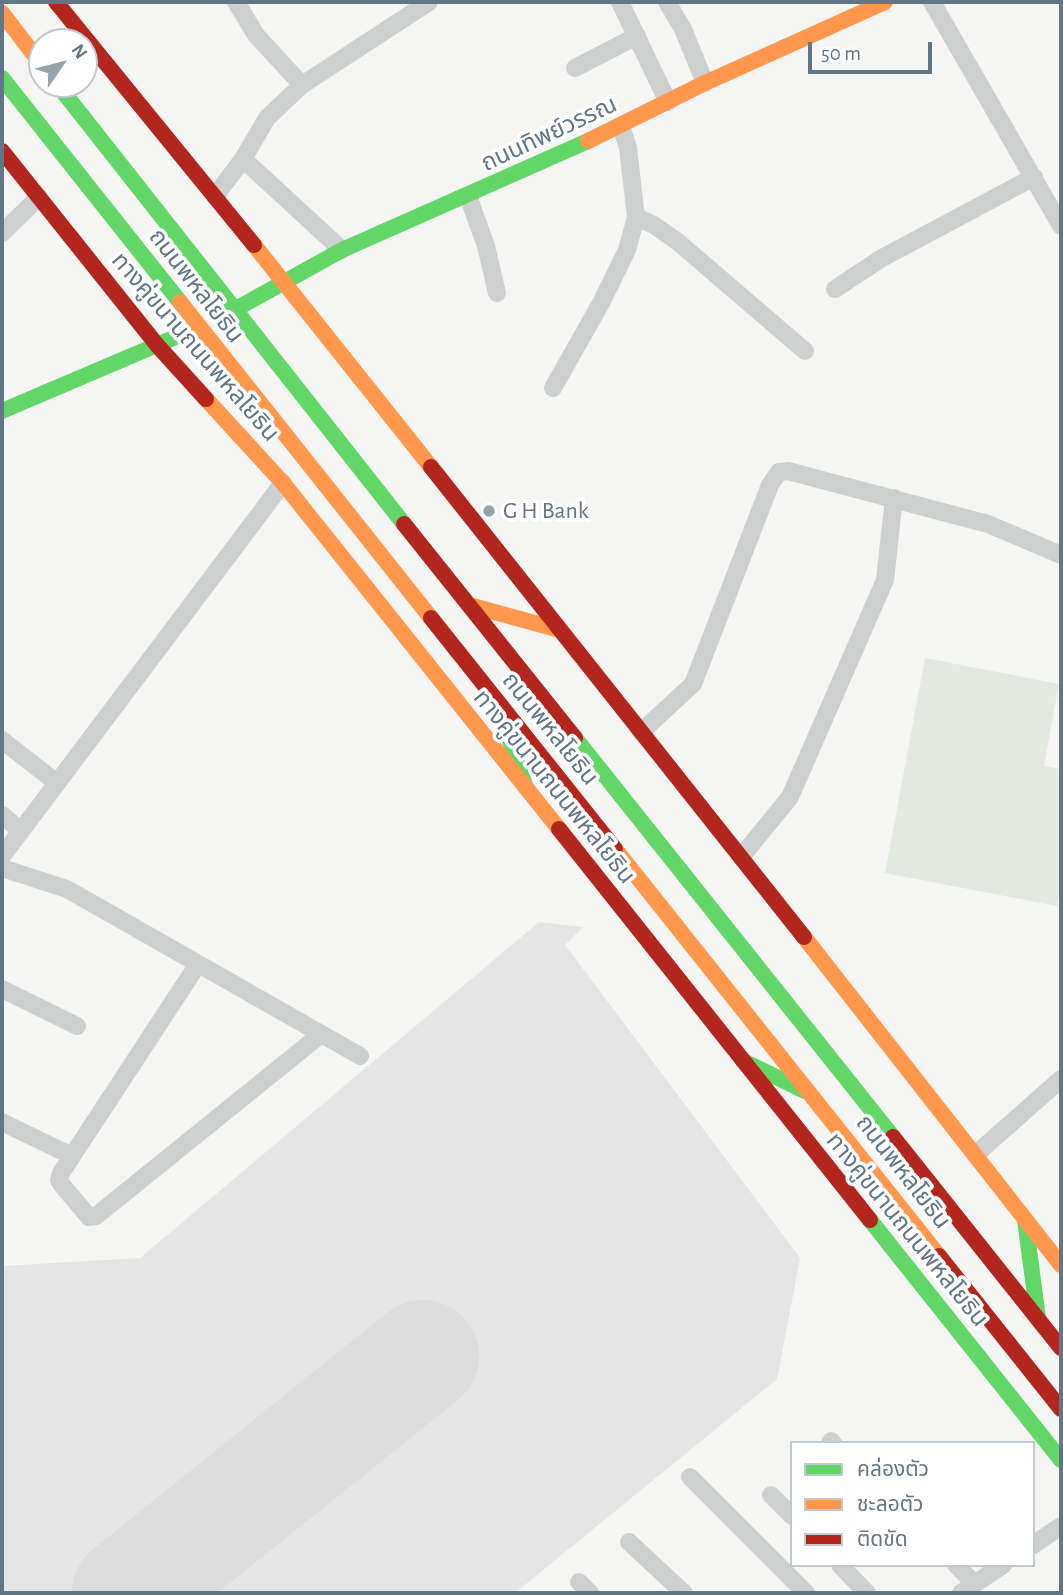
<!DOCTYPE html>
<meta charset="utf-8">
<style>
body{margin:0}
#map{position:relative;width:1063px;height:1595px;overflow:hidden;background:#f5f5f3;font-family:"Alegreya Sans","Noto Sans Thai",sans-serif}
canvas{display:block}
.frame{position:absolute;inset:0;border:4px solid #627786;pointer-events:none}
.legend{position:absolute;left:790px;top:1441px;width:245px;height:126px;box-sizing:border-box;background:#fff;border:2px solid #c0c9cf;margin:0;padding:9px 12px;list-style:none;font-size:21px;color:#627786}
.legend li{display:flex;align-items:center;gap:14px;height:35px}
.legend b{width:35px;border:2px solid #c0c9cf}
.north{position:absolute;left:28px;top:28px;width:70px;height:70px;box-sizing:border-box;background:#fff;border:2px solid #c0c9cf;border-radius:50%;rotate:55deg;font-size:19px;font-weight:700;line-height:28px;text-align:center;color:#627786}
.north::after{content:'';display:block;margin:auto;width:24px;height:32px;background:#95a3ac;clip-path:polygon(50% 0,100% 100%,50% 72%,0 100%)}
.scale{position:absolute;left:808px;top:42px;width:124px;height:32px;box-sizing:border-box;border:4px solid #627786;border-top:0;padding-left:9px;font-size:21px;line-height:24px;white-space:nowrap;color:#627786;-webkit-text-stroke:5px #fff;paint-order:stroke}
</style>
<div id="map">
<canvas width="1063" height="1595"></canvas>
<div class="frame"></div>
<ul class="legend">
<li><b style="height:9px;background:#63d668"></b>คล่องตัว</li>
<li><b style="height:9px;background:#ff974d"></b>ชะลอตัว</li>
<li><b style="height:9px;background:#b3261e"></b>ติดขัด</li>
</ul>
<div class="north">N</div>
<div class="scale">50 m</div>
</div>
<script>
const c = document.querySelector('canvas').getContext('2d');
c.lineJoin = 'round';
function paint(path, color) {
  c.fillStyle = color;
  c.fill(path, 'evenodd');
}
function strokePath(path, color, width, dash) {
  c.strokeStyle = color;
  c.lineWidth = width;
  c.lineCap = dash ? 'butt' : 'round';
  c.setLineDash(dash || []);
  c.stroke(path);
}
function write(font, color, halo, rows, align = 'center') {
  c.font = font + ' "Alegreya Sans","Noto Sans Thai",sans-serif';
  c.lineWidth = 7;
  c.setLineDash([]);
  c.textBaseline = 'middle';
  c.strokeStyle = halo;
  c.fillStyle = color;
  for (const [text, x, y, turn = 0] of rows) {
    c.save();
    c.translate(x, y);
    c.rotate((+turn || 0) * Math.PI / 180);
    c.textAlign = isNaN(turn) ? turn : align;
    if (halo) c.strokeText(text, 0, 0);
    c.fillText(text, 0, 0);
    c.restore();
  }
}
const built = new Path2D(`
 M539 922 583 927 565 945 800 1258 777 1379 515 1593H2V1266L140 1258Z`);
const green = new Path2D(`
 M925 658 1059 684 1044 766 1061 769V880L1057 906 885 873Z`);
const runway = new Path2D(`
 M128 1593 423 1356`);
const street = new Path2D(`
 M236 2 256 35 302 85
 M620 2 668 102
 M667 2 683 29 705 83
 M932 2 1061 226
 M575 68 637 36
 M243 159 342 250
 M215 196 243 159 267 118 302 85 429 2
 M468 196 486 246 497 293
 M636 217 654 225 678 242 805 351
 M2 233 39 197
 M835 289 882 258 1034 177
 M553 388 601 303 627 250 636 217 628 148 621 126
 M641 732 693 684 770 485 779 472 788 471 988 524 1061 555
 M2 740 57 783
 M2 815 20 830
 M2 856 283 483
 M741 857 790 797 885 580 894 498
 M2 868 67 889 360 1056
 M198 964 61 1173 59 1180 62 1185 89 1217 96 1216 320 1035
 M2 989 77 1026
 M2 1122 72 1156
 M976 1154 1061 1079
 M831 1441 833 1443
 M690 1477 806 1593
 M771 1495 792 1516
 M629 1542 684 1593
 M1033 1545 1061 1526
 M840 1565 867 1593
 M956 1565 975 1584
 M579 1582 590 1593
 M961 1593 1003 1565`);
const fast = new Path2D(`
 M2 78 180 302
 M57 84 404 524
 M234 310 342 250 588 141
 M2 411 199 327
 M503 720 526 788
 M575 738 893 1137
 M743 1061 805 1091
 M870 1220 1061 1460
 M1025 1220 1038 1318`);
const slow = new Path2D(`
 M2 13 42 65
 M588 141 705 83 885 2
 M254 245 431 467
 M180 302 431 618
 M206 399 283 483 559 829
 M469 605 560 630
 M615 849 939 1256
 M804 937 1061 1265`);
const jam = new Path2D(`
 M56 2 254 245
 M2 151 157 345 206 399
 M431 467 804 937
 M404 524 575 738
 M431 618 615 849
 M559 829 870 1220
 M893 1137 1061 1348
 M939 1256 1061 1409`);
const markers = [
 [489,511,7,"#95a3ac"]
];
const streetNames = [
 ["ถนนทิพย์วรรณ",549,134,-25],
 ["ถนนพหลโยธิน",196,286,52],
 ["ทางคู่ขนานถนนพหลโยธิน",195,347,49],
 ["ถนนพหลโยธิน",550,729,51],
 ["ทางคู่ขนานถนนพหลโยธิน",554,787,51],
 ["ถนนพหลโยธิน",903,1172,52],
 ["ทางคู่ขนานถนนพหลโยธิน",907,1230,51]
];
const poiNames = [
 ["G H Bank",503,511]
];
paint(built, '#e4e5e4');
paint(green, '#e4e9e1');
strokePath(runway, '#dcdddc', 112);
strokePath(street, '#ced0d0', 18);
strokePath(fast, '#63d668', 16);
strokePath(slow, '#ff974d', 16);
strokePath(jam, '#b3261e', 16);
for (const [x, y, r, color] of markers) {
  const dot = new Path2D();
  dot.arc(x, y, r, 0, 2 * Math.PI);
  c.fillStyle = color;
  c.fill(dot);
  strokePath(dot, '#fff', 2.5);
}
write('24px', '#627786', '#fff', streetNames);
write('24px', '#627786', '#fff', poiNames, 'left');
</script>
